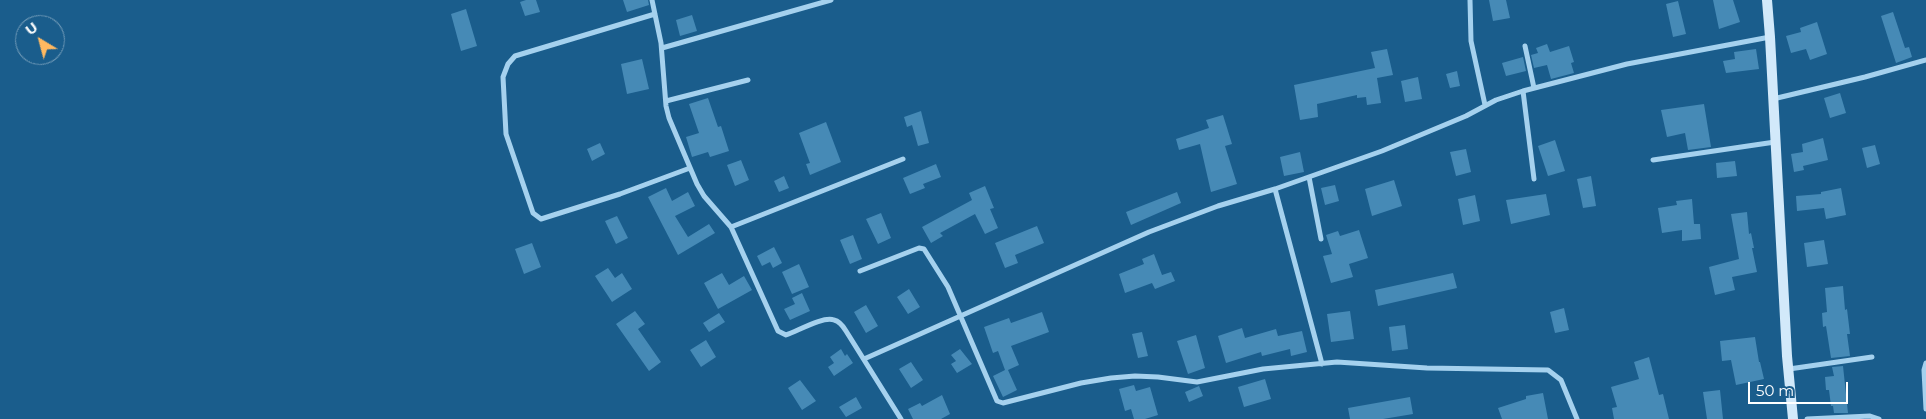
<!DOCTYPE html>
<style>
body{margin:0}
#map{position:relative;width:1926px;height:419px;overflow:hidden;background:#1a5d8c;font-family:Montserrat,sans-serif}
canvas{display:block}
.north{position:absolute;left:15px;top:15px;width:50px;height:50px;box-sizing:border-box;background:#1a5d8c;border:1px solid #769eba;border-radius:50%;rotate:323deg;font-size:14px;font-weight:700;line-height:20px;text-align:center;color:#fff}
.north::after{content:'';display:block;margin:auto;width:18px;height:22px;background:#ffb961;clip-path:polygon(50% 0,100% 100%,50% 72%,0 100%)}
.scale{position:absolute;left:1748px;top:382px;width:100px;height:22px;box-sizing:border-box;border:2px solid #fff;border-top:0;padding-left:6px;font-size:15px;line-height:18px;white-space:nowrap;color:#fff;-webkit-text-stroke:4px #1a5d8c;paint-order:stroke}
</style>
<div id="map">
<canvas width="1926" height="419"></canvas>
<div class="north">U</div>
<div class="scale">50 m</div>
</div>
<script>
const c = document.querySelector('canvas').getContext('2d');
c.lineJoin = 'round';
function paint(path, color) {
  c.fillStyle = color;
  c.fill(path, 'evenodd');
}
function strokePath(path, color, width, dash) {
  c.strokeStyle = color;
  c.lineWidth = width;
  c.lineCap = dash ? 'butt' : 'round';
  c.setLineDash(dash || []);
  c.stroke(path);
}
const building = new Path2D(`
 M526 0H536L540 12 525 16 520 2Z
 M623 0H648L649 5 627 12Z
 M1489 0H1506L1510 18 1493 21Z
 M1713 0H1733L1740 22 1719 29Z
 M1678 1 1686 34 1673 37 1666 4Z
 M466 9 477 46 461 51 451 14Z
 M1893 12 1905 48 1909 47 1912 57 1896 63 1881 16Z
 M692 15 697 31 680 36 676 20Z
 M1817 22 1827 54 1810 60 1806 49 1791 53 1786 36 1801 32 1800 28Z
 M1547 44 1550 52 1569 46 1574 62 1571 63 1574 73 1551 79 1547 65 1534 68 1531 55 1538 53 1536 48Z
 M1387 49 1393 75 1377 78 1381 103 1367 105 1366 97 1357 98V95L1317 104 1318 117 1300 120 1294 85 1375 68 1371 52Z
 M1756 49 1759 69 1726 73 1723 61 1735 59 1734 52Z
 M1523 57 1526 71 1506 76 1502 63Z
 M642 59 649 89 627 94 621 64Z
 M1457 71 1460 86 1450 88 1446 74Z
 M1418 77 1422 99 1405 102 1401 81Z
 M1840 93 1846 113 1830 118 1824 98Z
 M708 98 718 127 721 126 729 151 710 157 708 152 692 157 686 137 699 133 689 104Z
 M1704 104 1711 147 1688 150 1685 133 1667 137 1661 110Z
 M921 111 929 143 918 146 912 125 907 127 904 117Z
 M1223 115 1232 144 1225 146 1237 184 1211 192 1200 144 1179 150 1176 139 1209 128 1206 120Z
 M826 122 841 162 810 175 806 164 810 163 799 133Z
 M1823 138 1828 160 1803 166 1804 170 1794 172 1791 154 1803 152 1802 144Z
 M1555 140 1565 171 1548 176 1538 146Z
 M600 143 605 154 592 161 587 149Z
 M1875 145 1880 164 1867 168 1862 148Z
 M1466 149 1471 172 1456 176 1450 152Z
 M1300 152 1304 172 1284 176 1280 157Z
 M741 160 749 180 735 186 727 165Z
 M1735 161 1737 176 1717 178 1716 163Z
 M936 164 941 177 923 184 925 188 910 194 903 178Z
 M784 176 789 188 779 192 774 181Z
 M1591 176 1596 206 1583 208 1577 179Z
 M1394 180 1402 206 1372 216 1365 189Z
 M1335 185 1339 201 1325 205 1321 188Z
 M985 186 994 208 990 209 998 228 985 234 975 214 940 233 943 236 931 243 922 227 972 200 969 193Z
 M666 188 672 201 688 192 695 206 675 216 688 237 709 224 715 233 678 255 648 197Z
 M1841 188 1846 215 1826 219 1824 208 1797 211 1796 196 1821 194V192Z
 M1177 192 1181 203 1131 225 1126 212Z
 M1546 194 1550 215 1511 224 1506 200Z
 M1475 195 1480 221 1463 225 1458 199Z
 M1692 199 1694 224H1700L1701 239 1682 241V230L1662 233 1658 208 1677 205 1676 201Z
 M1747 212 1749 234 1751 233 1754 248H1752L1757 272 1732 277 1735 290 1715 295 1709 267 1739 259 1731 214Z
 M881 213 891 238 878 244 866 219Z
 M617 216 628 238 616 244 605 221Z
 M1037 226 1044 243 1015 255 1018 263 1005 268 995 243Z
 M1359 230 1368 258 1349 264 1353 277 1331 283 1323 256 1332 254 1326 235 1338 231 1340 236Z
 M853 235 862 259 850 264 840 240Z
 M1824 240 1828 264 1807 267 1804 243Z
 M532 243 541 267 524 274 515 249Z
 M774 247 782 263 773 268 770 262 762 266 757 256Z
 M1154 254 1162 275 1171 272 1175 281 1155 289 1152 283 1125 293 1119 274 1144 264 1142 259Z
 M799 264 809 287 792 294 782 272Z
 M608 268 615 278 622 273 632 289 612 302 595 276Z
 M722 273 729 285 744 276 752 290 718 309 704 283Z
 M1453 273 1457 288 1378 306 1375 290Z
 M1843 286 1845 310 1847 309 1850 334H1847L1850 356 1831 358 1826 326 1823 327 1822 313 1827 312 1825 288Z
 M909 289 920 307 908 314 897 297Z
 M802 293 810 311 790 320 784 309 795 304 792 298Z
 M866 305 878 326 866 333 854 312Z
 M1564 308 1569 330 1555 333 1550 312Z
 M635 311 645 324 638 329 661 362 649 371 616 324Z
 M1350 311 1354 339 1331 342 1327 314Z
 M1042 312 1049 332 1011 346 1019 365 1008 370 1017 390 1003 397 993 376 1005 370 998 351 993 353 984 327 1009 318 1011 323Z
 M719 313 725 322 709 332 703 323Z
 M1405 325 1408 349 1392 351 1389 327Z
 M1242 328 1245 338 1276 329 1278 336 1302 331 1307 352 1291 356 1290 349 1262 356 1261 352 1226 363 1218 336Z
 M1142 332 1148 356 1138 358 1132 334Z
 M1196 335 1205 368 1188 374 1177 341Z
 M1755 337 1759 362H1760L1764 379 1736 385 1731 360 1722 361 1720 341Z
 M706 340 716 357 701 367 690 350Z
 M841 349 845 356 847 354 853 363 834 376 828 367 834 363 830 357Z
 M960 349 972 364 957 373 951 364 956 361 951 355Z
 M1649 357 1659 395 1663 394 1669 419H1614L1612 408 1617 407 1611 387 1639 379 1634 362Z
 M911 362 923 380 911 388 899 369Z
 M1843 366 1848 413H1834L1833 406H1831L1829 390H1826L1825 377 1834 376 1832 367Z
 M1265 379 1271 399 1244 407 1238 387Z
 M800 380 816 401 802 410 788 388Z
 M1134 385 1136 391 1150 387 1158 415 1145 419H1134L1131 409 1125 411 1119 389Z
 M1199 386 1203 396 1189 402 1185 392Z
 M1720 390 1723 419H1707L1703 392Z
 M1543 393 1548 419H1502L1498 408 1526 399V396Z
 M942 395 950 414 941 419H913L908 409 920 403 922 406Z
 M856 397 862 408 846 417 839 407Z
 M1410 397 1413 414 1383 419H1350L1348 408Z`);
const street = new Path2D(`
 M652 0 661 43 666 106 669 118 697 184 704 196 731 227 778 331 786 335C798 331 823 316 834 320 839 321 843 326 846 331L901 419
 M1470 0 1471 41 1485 105
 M655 14 515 56 508 64 503 77 506 134 533 213 541 219 620 194 690 168
 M1525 46 1534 88
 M662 48 831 0
 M1523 91 1534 179
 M1773 99 1865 77 1926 60
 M666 101 748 80
 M1653 160 1775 142
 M1309 177 1321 239
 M1275 189 1322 364
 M731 227 903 159
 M860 271 919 248 924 249 948 287 997 401 1003 403 1081 383 1111 378 1135 376 1158 377 1197 382 1263 369 1337 362 1427 368 1548 370 1561 380 1577 419
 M864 359 1149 232 1218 206 1275 189 1382 151 1466 116 1496 100 1523 91 1627 64 1770 37
 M1926 363 1924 370 1926 409
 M1789 369 1872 357
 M1807 419 1870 416 1879 419`);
const secondary = new Path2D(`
 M1767 0 1770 37 1787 356 1793 419`);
paint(building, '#468ab6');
strokePath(street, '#a5d1ee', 5);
strokePath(secondary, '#d2e9fa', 10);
</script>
